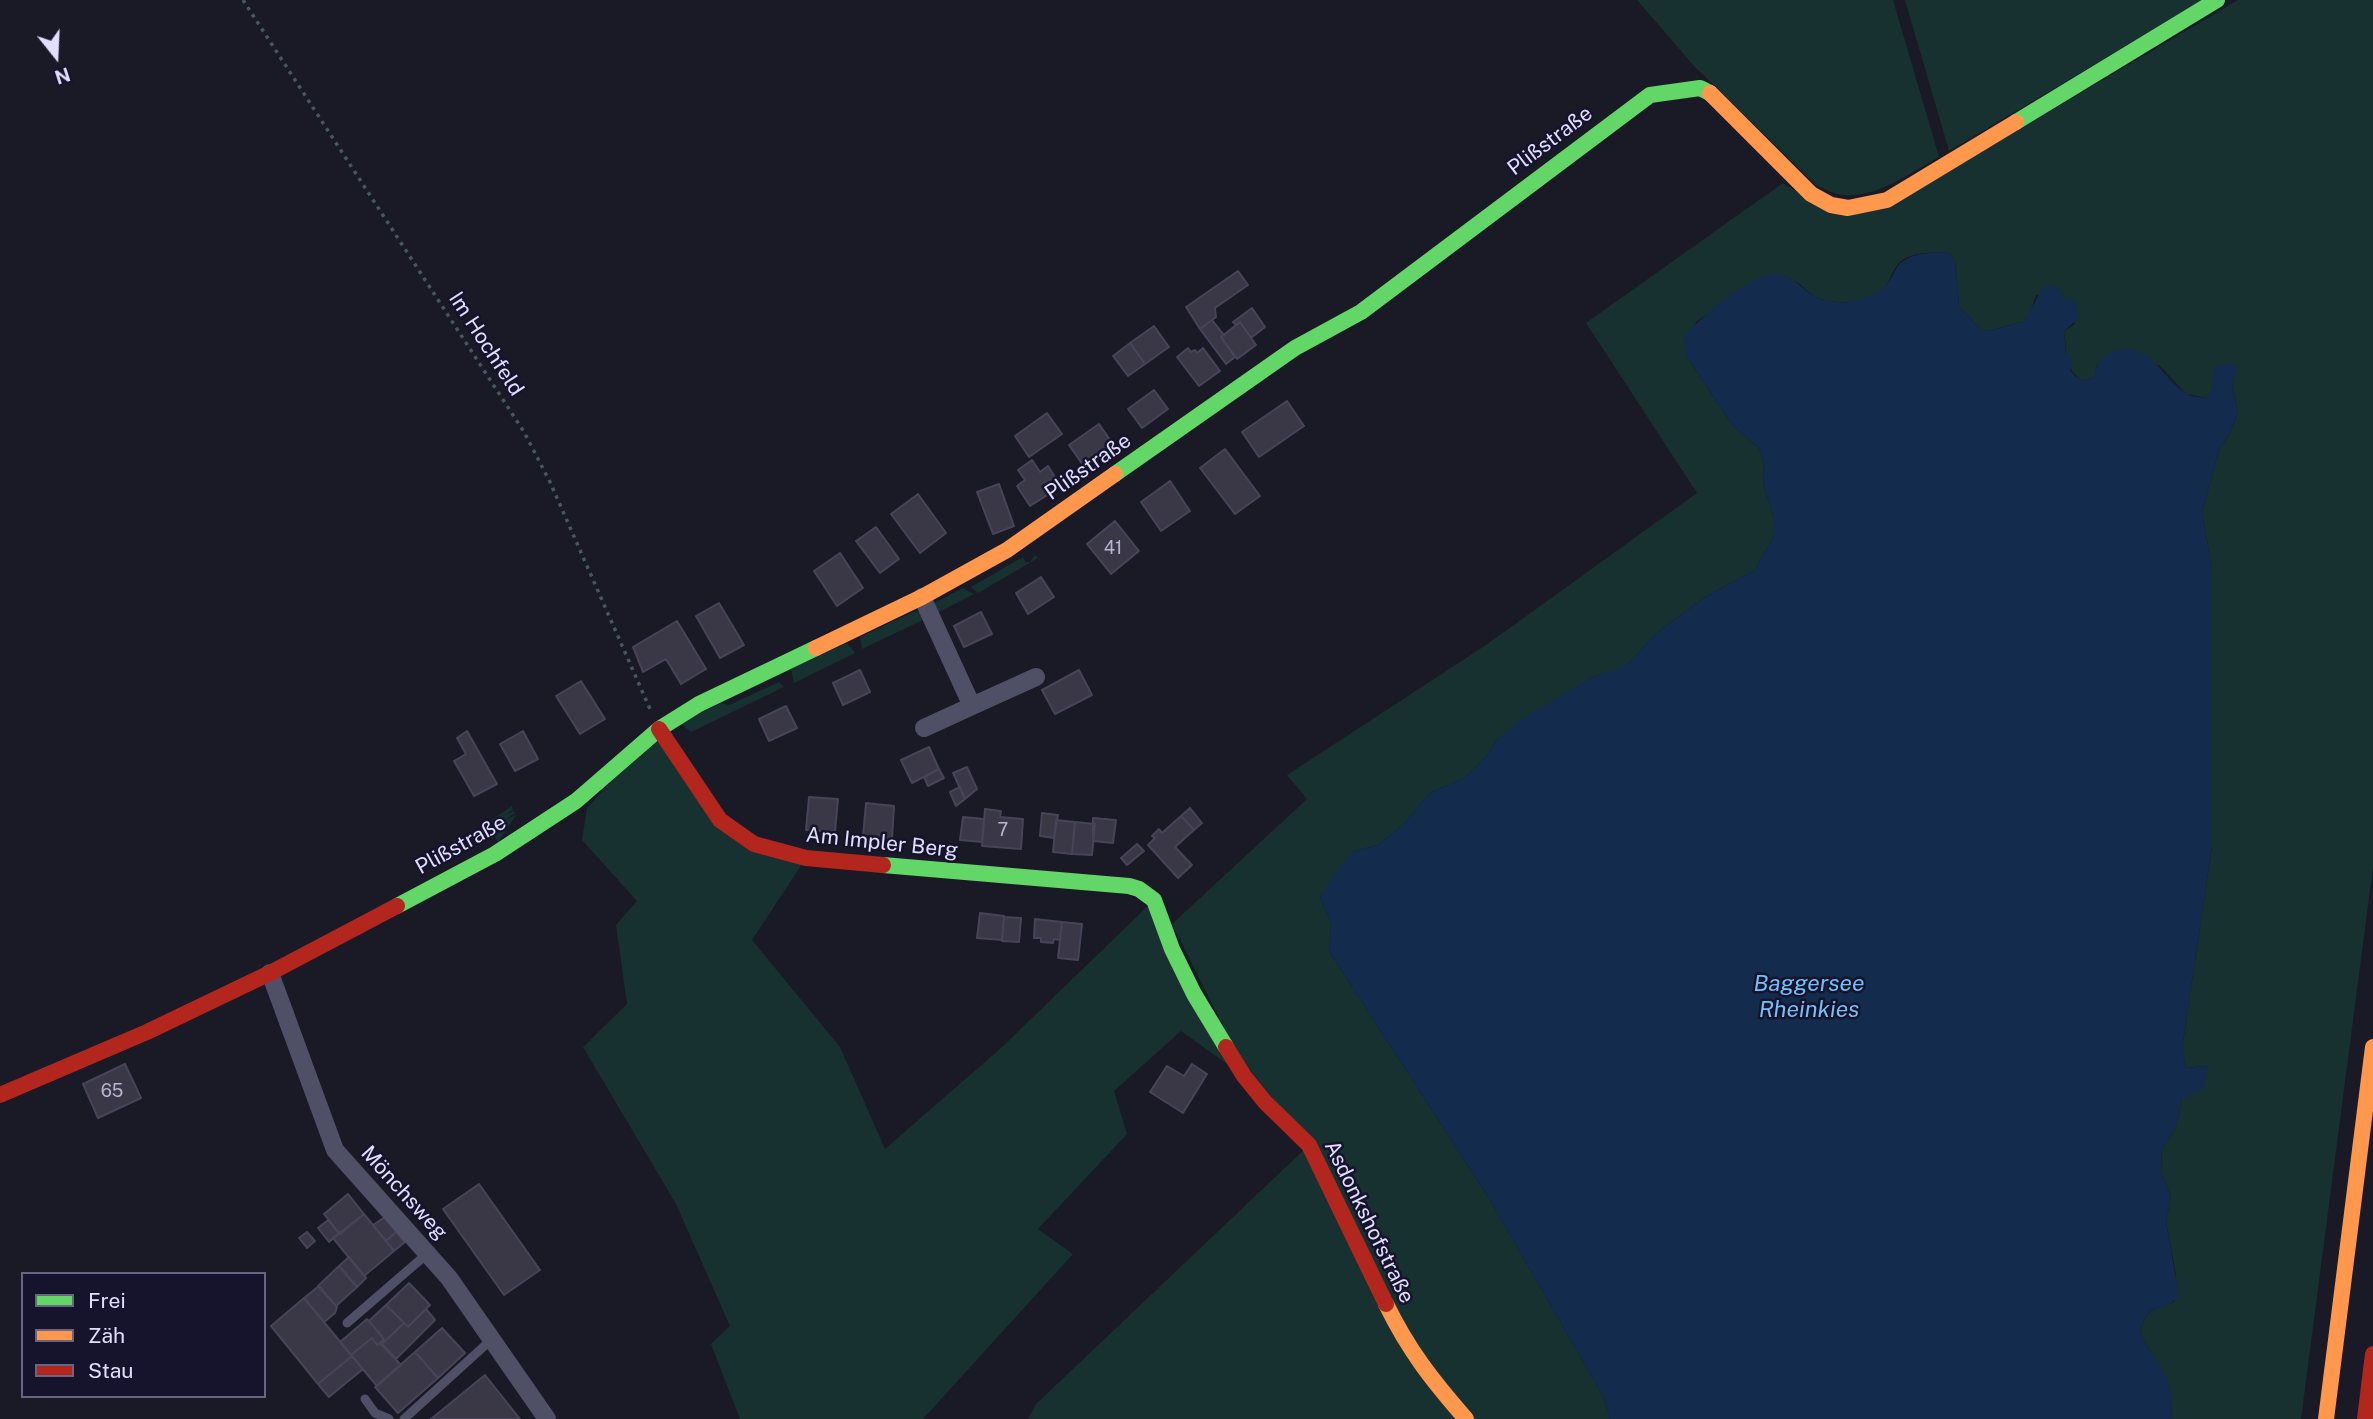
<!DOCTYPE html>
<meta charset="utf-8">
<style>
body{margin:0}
#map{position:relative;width:2373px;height:1419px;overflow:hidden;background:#1a1926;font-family:"Public Sans",sans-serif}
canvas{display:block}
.legend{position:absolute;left:21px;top:1272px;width:245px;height:126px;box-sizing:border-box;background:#16132c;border:2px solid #676580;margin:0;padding:9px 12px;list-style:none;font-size:21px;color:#e1dffd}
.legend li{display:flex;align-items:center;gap:14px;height:35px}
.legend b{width:35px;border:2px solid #676580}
.north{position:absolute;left:21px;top:21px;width:70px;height:70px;-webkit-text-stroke:5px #16132c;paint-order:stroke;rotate:162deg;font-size:19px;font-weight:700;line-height:28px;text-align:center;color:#e1dffd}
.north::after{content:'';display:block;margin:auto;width:24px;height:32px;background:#e1dffd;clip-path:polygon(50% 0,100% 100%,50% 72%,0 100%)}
</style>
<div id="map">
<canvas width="2373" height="1419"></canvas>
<ul class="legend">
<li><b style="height:9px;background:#63d668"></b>Frei</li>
<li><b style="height:9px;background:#ff974d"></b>Zäh</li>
<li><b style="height:9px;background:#b3261e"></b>Stau</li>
</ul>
<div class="north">N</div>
</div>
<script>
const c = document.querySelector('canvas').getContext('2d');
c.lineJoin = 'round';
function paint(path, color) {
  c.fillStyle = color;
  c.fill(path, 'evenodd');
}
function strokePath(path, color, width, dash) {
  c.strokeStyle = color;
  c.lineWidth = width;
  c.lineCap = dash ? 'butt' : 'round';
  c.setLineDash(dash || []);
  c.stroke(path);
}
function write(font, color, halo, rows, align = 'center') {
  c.font = font + ' "Public Sans",sans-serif';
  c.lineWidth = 5;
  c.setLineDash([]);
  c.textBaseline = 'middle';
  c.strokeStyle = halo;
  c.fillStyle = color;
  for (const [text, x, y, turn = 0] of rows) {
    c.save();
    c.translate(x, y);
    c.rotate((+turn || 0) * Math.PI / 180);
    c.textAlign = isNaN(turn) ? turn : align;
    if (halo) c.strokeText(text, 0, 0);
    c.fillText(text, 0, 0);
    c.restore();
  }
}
const green = new Path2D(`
 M1637 0H1893L1939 157C1910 173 1877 198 1843 195 1834 194 1825 189 1817 186L1694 66Z
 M1905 0H2203L1949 151Z
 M2238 0H2373V867L2301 1419H2171C2175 1383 2155 1362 2140 1332 2146 1309 2153 1309 2174 1302L2176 1275 2166 1221 2171 1197 2161 1171 2162 1150 2176 1127 2182 1100 2207 1066 2186 1068 2182 1049 2212 846V569L2202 512 2219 450 2230 433 2238 413 2232 384 2212 390 2207 398 2186 394 2159 365H2097L2094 377 2084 381C2064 371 2067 350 2064 331L2075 324 2066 299 2036 295 2030 314 2023 322C2006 324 1997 332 1981 330L1959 306 1955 261 1948 252C1932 253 1913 251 1900 262 1891 270 1889 287 1878 294 1861 305 1831 305 1814 296 1808 292 1802 286 1797 282L1744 287 1696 322 1687 357 1733 426 1758 447 1764 463 1763 484 1774 518V535L1755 570 1708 595 1656 633 1632 660 1617 671 1594 676 1497 739 1486 757 1466 777 1430 793 1402 826 1378 845 1354 851 1320 897 1331 924 1329 951 1490 1200 1603 1396 1610 1419H1028L1036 1404 1309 1145 1237 1053 1172 924 1307 799 1287 775 1486 645 1697 493 1586 323 1783 183 1831 214 1972 157Z
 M1035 555 1038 558 978 593 971 587 1023 557 1025 562H1030Z
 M963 588 974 594 935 614 934 603Z
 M915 611 920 612 925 619 862 649 860 637Z
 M847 643 855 653 794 683 791 669Z
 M779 682 784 687 691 732 680 723 721 703 729 705Z
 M659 729 720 820 806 858 752 940 840 1047 885 1149 1001 1048 1154 900 1244 1076 1181 1031 1114 1091 1127 1134 1038 1229 1073 1254 923 1419H740L711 1344 730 1326 676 1204 583 1047 627 1004 616 925 637 901 582 840 587 808Z
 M512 806 513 810 503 816 514 811 515 813 505 820 516 815 498 842 487 823Z`);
const water = new Path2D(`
 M1948 252 1955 261 1959 306 1981 330C1997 332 2007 324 2023 322 2033 311 2035 297 2045 286H2057L2066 299 2071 298 2077 305 2079 318 2064 331 2066 352 2073 360 2070 370 2075 376 2084 381 2094 377C2097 364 2100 357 2113 352 2147 338 2163 378 2185 393 2190 397 2200 397 2206 398L2212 390 2215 367 2230 363 2237 368 2232 384 2238 413 2230 433 2219 450 2202 512 2212 569V846L2182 1049 2186 1068 2208 1066 2204 1088 2182 1100 2176 1127 2162 1150 2161 1171 2171 1197 2166 1221 2179 1296C2162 1316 2149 1297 2140 1332 2157 1367 2176 1376 2171 1419H1610L1603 1396 1490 1200 1329 951 1331 924 1320 897 1341 865 1354 851 1378 845 1402 826 1430 793 1466 777 1486 757 1497 739 1521 720 1594 676 1617 670 1632 660 1656 633 1708 595 1755 570 1774 535V518L1763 484 1764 463 1758 447 1733 426 1687 357 1683 338C1699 319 1757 266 1783 275 1796 279 1803 290 1814 296 1826 302 1842 304 1856 301 1873 297 1885 290 1893 275 1896 270 1897 265 1902 262 1916 252 1932 253 1948 252Z`);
const building = new Path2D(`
 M1238 271 1248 285 1215 308 1216 317 1200 329 1186 307Z
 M1252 308 1265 327 1251 338 1240 322 1236 325 1233 322Z
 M1212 320 1224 335 1221 337 1235 357 1226 364 1200 329Z
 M1240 322 1256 345 1237 359 1221 337Z
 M1154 326 1169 347 1145 364 1130 343Z
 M1130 343 1145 364 1128 376 1113 356Z
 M1188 348 1191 352 1195 350 1197 353 1203 348 1220 371 1199 386 1177 357Z
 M1154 390 1168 409 1142 428 1128 409Z
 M1287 401 1304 426 1259 457 1242 432Z
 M1047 413 1062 434 1029 457 1015 436Z
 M1099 424 1115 447 1085 468 1069 445Z
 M1225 449 1260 496 1235 514 1200 468Z
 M1032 460 1040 472 1048 466 1055 477 1046 483 1052 492 1030 506 1017 486 1025 480 1018 470Z
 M1170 481 1190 511 1161 531 1141 502Z
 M999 484 1014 526 993 534 977 492Z
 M918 494 946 533 920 553 891 514Z
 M1115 521 1139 551 1111 574 1087 544Z
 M876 527 899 559 880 573 856 541Z
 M840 553 863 588 837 606 814 571Z
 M1041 577 1054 597 1028 614 1016 593Z
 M719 603 744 645 720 658 696 616Z
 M981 612 992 634 964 647 954 626Z
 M677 621 706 669 681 684 666 659 643 672 633 647Z
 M860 670 870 692 843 705 833 683Z
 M1079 670 1092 695 1055 714 1042 690Z
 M581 681 605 719 580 734 556 696Z
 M786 706 797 728 769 741 759 719Z
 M467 731 497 784 474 796 454 761 466 754 457 738Z
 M523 731 538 759 515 771 500 744Z
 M929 747 939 769 912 783 901 760Z
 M967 767 977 789 965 799 953 773Z
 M939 769 944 778 928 786 924 777Z
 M960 787 965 799 956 806 950 792Z
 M809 797 838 799 835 832 806 830Z
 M866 803 894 806 892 839 863 837Z
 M1190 808 1202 823 1194 830 1181 816Z
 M985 809 1001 811 1000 817 1023 819 1021 849 982 846Z
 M1042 813 1058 815 1054 838 1040 836Z
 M1181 816 1194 830 1175 847 1192 865 1178 878 1148 845 1155 838 1152 836 1159 829 1162 833Z
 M963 817 984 819 982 842 960 840Z
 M1093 818 1116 820 1113 843 1093 841Z
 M1056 820 1075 822 1072 854 1053 852Z
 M1075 822 1095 824 1092 855 1072 854Z
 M1137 844 1144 851 1127 865 1121 858Z
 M980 913 1004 916 1002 940 977 938Z
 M1004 917 1021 918 1019 942 1002 941Z
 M1035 919 1062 922 1060 940 1054 939 1053 943 1041 942V938H1034Z
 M1062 922 1082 924 1078 960 1058 958Z
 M125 1064 141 1098 98 1118 83 1084Z
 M1192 1064 1207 1074 1183 1113 1150 1092 1167 1066 1184 1076Z
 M479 1184 540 1270 504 1295 443 1209Z
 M348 1194 364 1214 340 1234 324 1214Z
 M364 1214 394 1251 364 1276 333 1238Z
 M385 1217 396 1232 386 1241 373 1225Z
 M328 1220 339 1233 329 1242 318 1228Z
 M307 1232 315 1241 307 1248 299 1238Z
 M396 1232 405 1242 394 1251 386 1241Z
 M349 1257 366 1278 357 1287 339 1266Z
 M339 1266 357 1287 336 1306 318 1286Z
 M409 1283 430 1305 408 1327 386 1305Z
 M319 1286 337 1307 335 1313 324 1322 304 1298Z
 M304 1298 352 1356 318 1384 271 1326Z
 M386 1305 404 1323 382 1344 380 1343 384 1339 369 1321Z
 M426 1309 435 1320 396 1359 382 1344 404 1323 408 1327Z
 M367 1319 384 1339 377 1345 372 1338 351 1355 340 1342Z
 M442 1328 465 1353 438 1378 415 1352Z
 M372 1338 377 1345 380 1343 401 1365 377 1386 351 1355Z
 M415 1352 438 1378 398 1413 375 1387Z
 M352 1356 363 1369 329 1397 318 1384Z
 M485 1375 520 1419H431Z`);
const path = new Path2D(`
 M243 0 524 432 550 482 650 709`);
const lane = new Path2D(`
 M347 1323 428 1253
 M365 1399 375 1413 389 1419
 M404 1419 492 1339`);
const street = new Path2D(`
 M922 597 972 706 1036 677
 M924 728 972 706
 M270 973 335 1150 449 1278 547 1419`);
const fast = new Path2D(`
 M2016 122 2217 0
 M1115 474 1295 348 1361 312 1650 95 1700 88 1710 93
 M883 865 1129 886 1139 889 1154 900 1172 949 1194 994 1226 1047
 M397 906 495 854 576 801 659 729 699 704 816 648`);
const slow = new Path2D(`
 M1710 93 1811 194 1831 205 1848 208 1887 200 2016 122
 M816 648 922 597 1007 550 1115 474
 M1386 1304C1409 1351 1432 1380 1466 1419
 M2326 1419 2373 1047`);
const jam = new Path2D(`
 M659 729 720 820 754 844 806 858 883 865
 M1226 1047 1244 1076 1265 1102 1309 1145 1386 1304
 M0 1095 147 1032 270 973 397 906
 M2365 1419 2373 1354`);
const numberNames = [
 ["41",1113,548],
 ["7",1003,830],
 ["65",112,1091]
];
const streetNames = [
 ["Plißstraße",1550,141,-37],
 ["Im Hochfeld",486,344,57],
 ["Plißstraße",1088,467,-35],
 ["Am Impler Berg",882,843,6],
 ["Plißstraße",461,845,-29],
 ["Mönchsweg",404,1193,48],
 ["Asdonkshofstraße",1369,1222,64]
];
const waterNames = [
 ["Baggersee",1809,984],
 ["Rheinkies",1809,1010]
];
paint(green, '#173131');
paint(water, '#132b4c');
paint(building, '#3a3847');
strokePath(building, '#474458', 2);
strokePath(path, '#485562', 3.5, [3.5, 5]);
strokePath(lane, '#4f4f66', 9);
strokePath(street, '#4f4f66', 18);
strokePath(fast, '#63d668', 16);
strokePath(slow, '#ff974d', 16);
strokePath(jam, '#b3261e', 16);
write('18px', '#b7b5d0', null, numberNames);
write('21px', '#e1dffd', '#16132c', streetNames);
write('italic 23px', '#73c0f8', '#16132c', waterNames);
</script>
